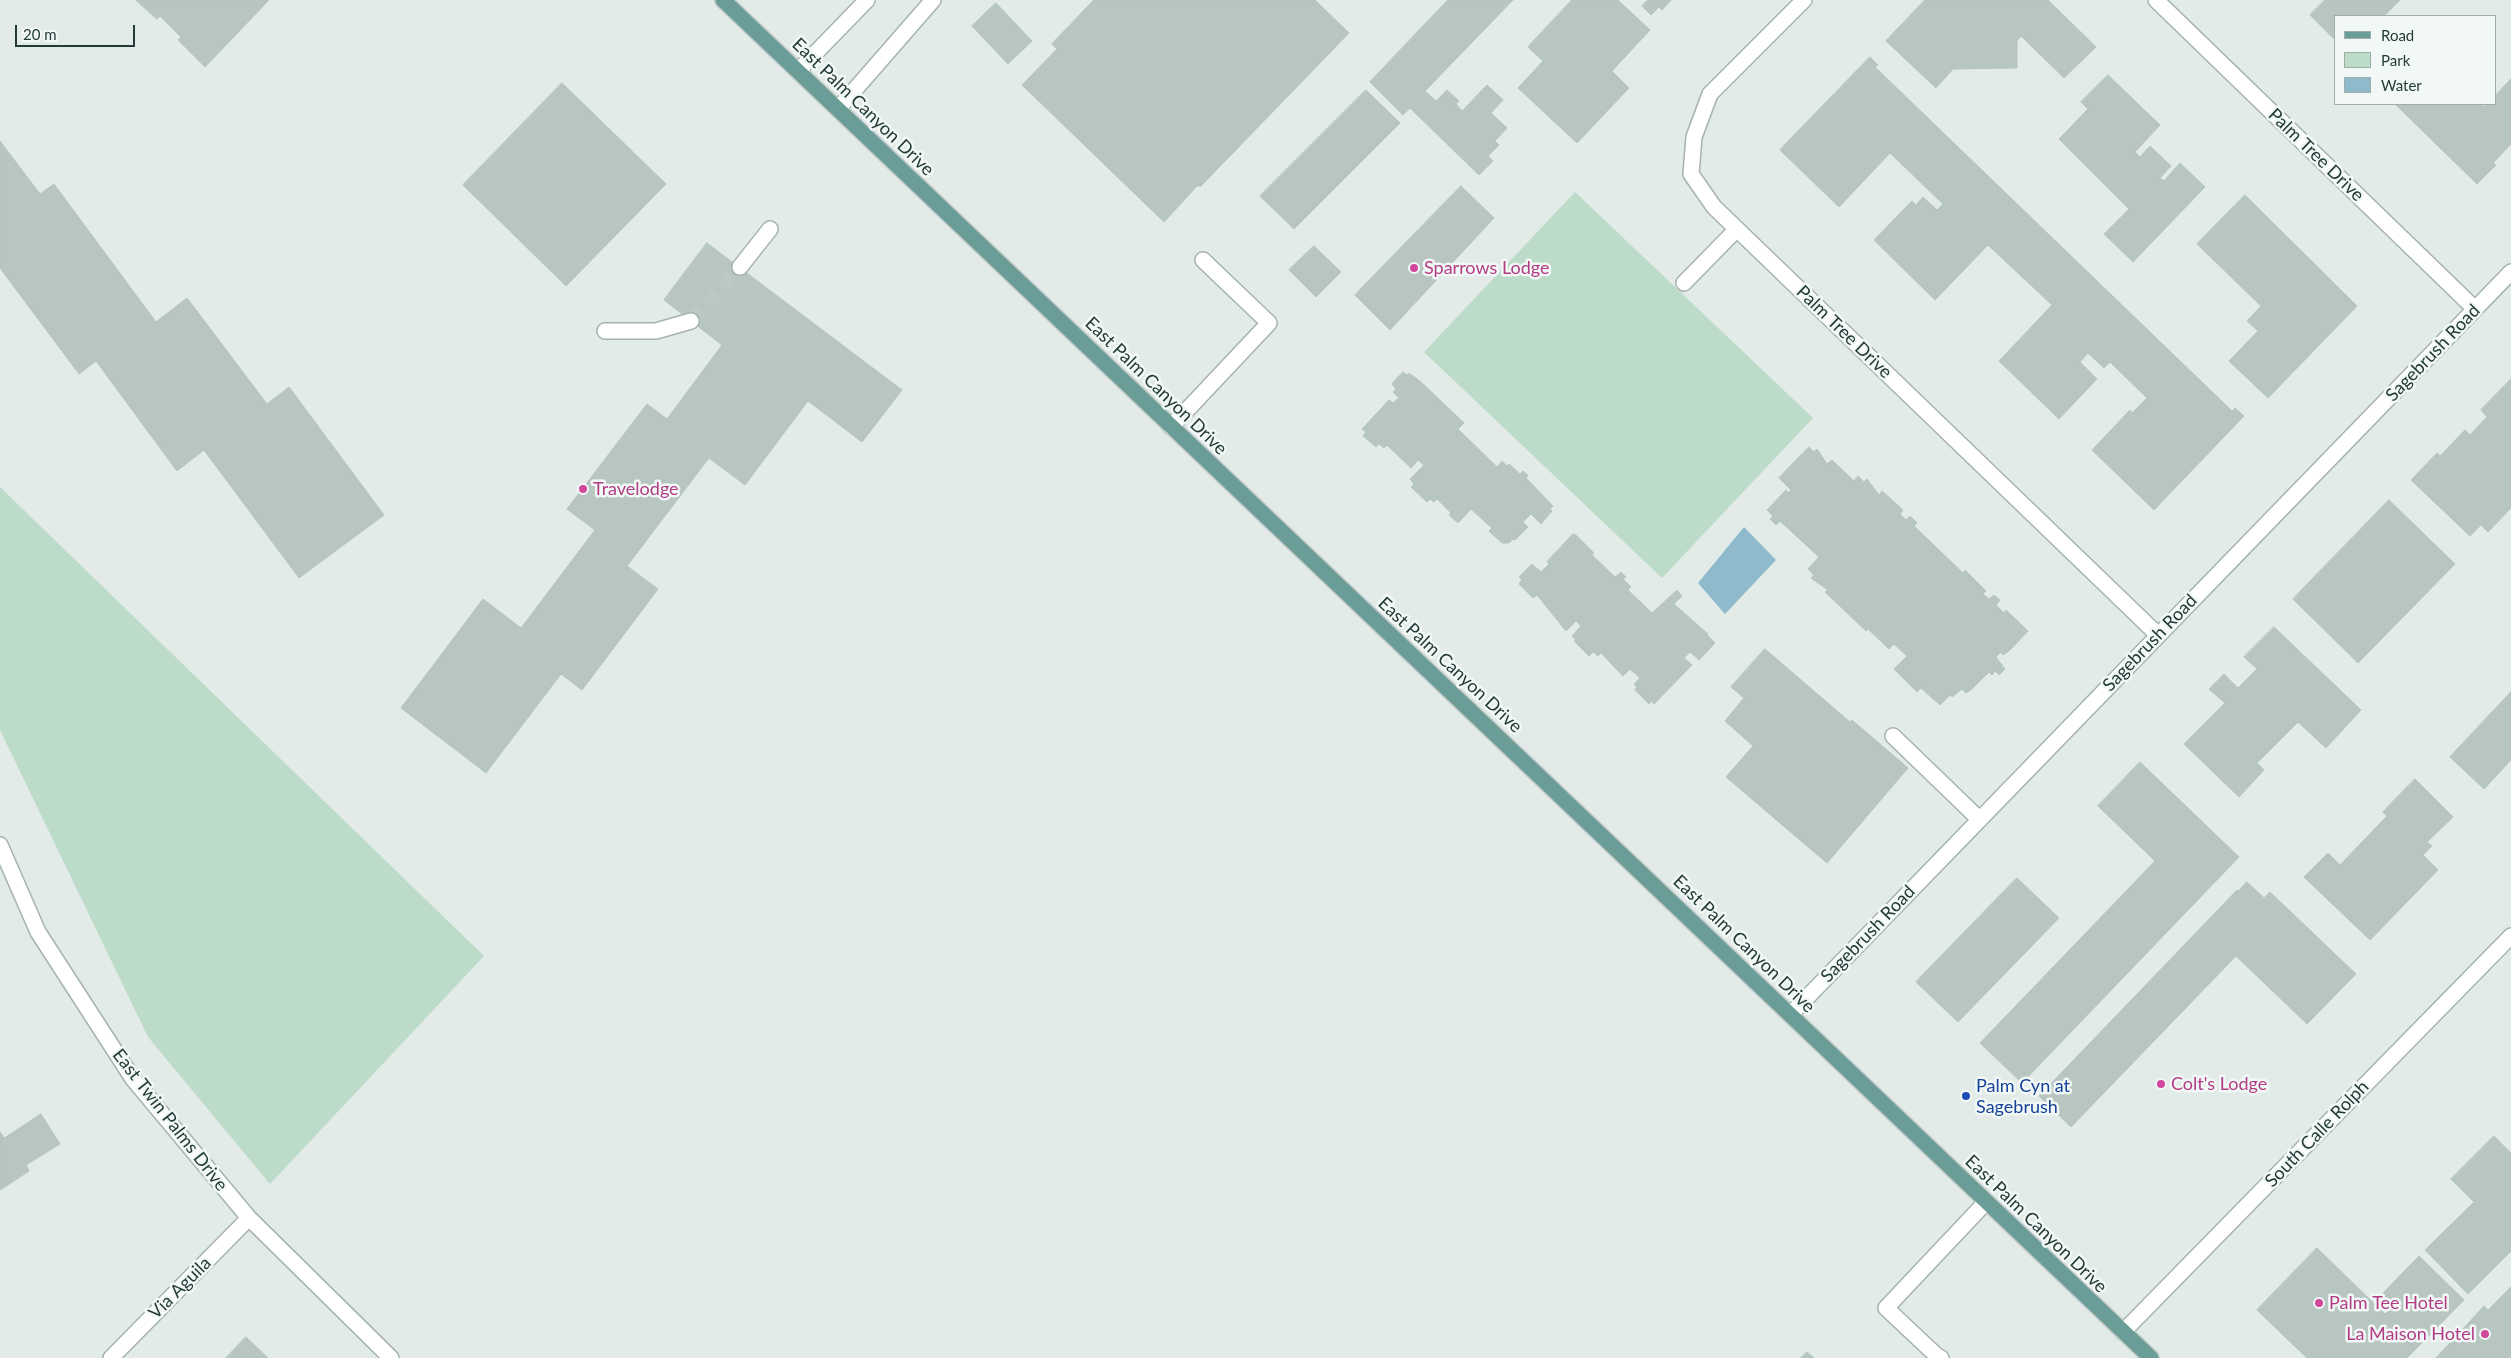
<!DOCTYPE html>
<style>
body{margin:0}
#map{position:relative;width:2511px;height:1358px;overflow:hidden;background:#e2ebe8;font-family:Lato,sans-serif}
canvas{display:block}
.legend{position:absolute;left:2334px;top:15px;width:162px;height:90px;box-sizing:border-box;background:#f2f8f6;border:1px solid #9facaa;margin:0;padding:6px 9px;list-style:none;font-size:15px;color:#233b38}
.legend li{display:flex;align-items:center;gap:10px;height:25px}
.legend b{width:25px;border:1px solid #9facaa}
.scale{position:absolute;left:15px;top:25px;width:120px;height:22px;box-sizing:border-box;border:2px solid #233b38;border-top:0;padding-left:6px;font-size:15px;line-height:18px;white-space:nowrap;color:#233b38;-webkit-text-stroke:4px #f2f8f6;paint-order:stroke}
</style>
<div id="map">
<canvas width="2511" height="1358"></canvas>
<ul class="legend">
<li><b style="height:6px;background:#6a9d97"></b>Road</li>
<li><b style="height:14px;background:#bddbc9"></b>Park</li>
<li><b style="height:14px;background:#8ebacc"></b>Water</li>
</ul>
<div class="scale">20 m</div>
</div>
<script>
const c = document.querySelector('canvas').getContext('2d');
c.lineJoin = 'round';
function paint(path, color) {
  c.fillStyle = color;
  c.fill(path, 'evenodd');
}
function strokePath(path, color, width, dash) {
  c.strokeStyle = color;
  c.lineWidth = width;
  c.lineCap = dash ? 'butt' : 'round';
  c.setLineDash(dash || []);
  c.stroke(path);
}
function write(font, color, halo, rows, align = 'center') {
  c.font = font + ' Lato,sans-serif';
  c.lineWidth = 5;
  c.setLineDash([]);
  c.textBaseline = 'middle';
  c.strokeStyle = halo;
  c.fillStyle = color;
  for (const [text, x, y, turn = 0] of rows) {
    c.save();
    c.translate(x, y);
    c.rotate((+turn || 0) * Math.PI / 180);
    c.textAlign = isNaN(turn) ? turn : align;
    if (halo) c.strokeText(text, 0, 0);
    c.fillText(text, 0, 0);
    c.restore();
  }
}
const green = new Path2D(`
 M1575 192 1813 418 1662 578 1424 352Z
 M0 487 484 956 270 1184 148 1037 0 730Z`);
const water = new Path2D(`
 M1744 527 1776 560 1725 614 1698 583Z`);
const building = new Path2D(`
 M136 0H269L205 67 178 40 181 37 160 16 157 19Z
 M1094 0H1315L1349 33 1200 187 1198 185 1164 222 1022 85 1057 49 1052 44Z
 M1448 0H1513L1425 91 1436 101 1447 90 1459 101 1456 104 1462 111 1487 85 1503 100 1491 113 1507 128 1495 141 1499 145 1488 156 1493 161 1479 175 1410 108 1403 115 1370 82Z
 M1572 0H1618L1650 30 1612 71 1629 88 1577 143 1518 88 1543 61 1528 47Z
 M1648 0H1671L1662 10 1659 7 1651 15 1642 6Z
 M1925 0H2048L2096 47 2064 78 2021 36 2017 41V68L1953 69 1936 88 1886 41Z
 M2325 0H2400L2384 16H2335V40L2310 15Z
 M996 3 1032 41 1008 64 972 26Z
 M1870 57 1878 65 1875 67 2232 411 2235 408 2244 416 2154 510 2092 450 2130 410 2132 413 2147 398 2110 362 2104 368 2088 353 2080 362 2097 379 2059 419 1999 361 2052 305 1988 245 1935 300 1874 240 1912 201 1916 205 1923 197 1937 210 1943 204 1890 153 1839 207 1780 150Z
 M2108 75 2160 125 2135 152 2140 157 2150 146 2171 166 2160 178 2164 181 2180 163 2205 187 2133 262 2104 234 2129 209 2059 139 2088 109 2081 102Z
 M2511 79V144L2493 163 2496 165 2477 184 2395 104H2481L2484 107 2487 104H2495V96Z
 M562 83 666 184 566 286 463 185Z
 M1366 90 1400 123 1294 229 1260 196Z
 M0 141 40 194 54 184 156 322 187 298 267 404 289 387 384 515 299 578 204 450 177 471 96 361 79 374 0 268Z
 M1461 186 1494 218 1390 330 1355 295Z
 M2245 195 2357 306 2268 398 2229 361 2258 331 2247 321 2261 306 2197 244Z
 M707 243 902 390 862 442 808 401 745 485 709 458 627 566 658 589 582 690 561 674 486 773 401 708 483 599 521 628 595 530 567 509 647 404 667 419 722 345 664 300Z
 M1314 246 1341 272 1316 297 1289 270Z
 M1403 372 1407 375 1409 373 1421 382 1464 423 1458 429 1497 467 1502 461 1507 466 1509 464 1520 474 1523 471 1528 475 1526 478 1553 506 1550 509 1552 511 1541 524 1531 514 1523 522 1528 527 1515 540 1513 539 1509 543H1502L1489 531 1492 528 1471 509 1458 523 1449 515 1451 513 1437 499 1434 502 1430 499 1427 502 1411 487 1414 484 1410 479 1424 465 1418 460 1411 468 1387 445 1384 448 1379 444 1376 447 1363 436 1366 432 1362 429 1389 400 1393 403 1399 398 1393 392 1396 389 1392 384Z
 M2511 379V508L2488 532 2481 525 2470 536 2411 480 2437 453 2440 456 2465 430 2470 435 2487 417 2481 410Z
 M1809 447 1814 452 1817 449 1827 464 1832 460 1854 481 1858 476 1864 482 1867 479 1879 495 1882 491 1903 510 1900 514 1906 520 1910 516 1917 523 1914 526 1963 573 1965 570 1986 591 1983 594 1989 599 1994 595 2000 600 1996 605 2004 613 2006 610 2028 631 2010 650 2003 655 2001 652 1996 657 2005 669 1999 675 1995 671 1992 675 1989 672 1972 689 1966 693 1962 689 1952 697 1950 695 1940 705 1921 688 1917 692 1894 669 1907 656 1894 644 1889 649 1868 629 1866 631 1825 592 1828 590 1811 578 1814 575 1808 569 1819 557 1780 521 1776 525 1770 519 1773 516 1767 510 1786 490 1788 493 1791 490 1779 478Z
 M2389 500 2455 564 2358 663 2293 599Z
 M1573 534 1576 535 1594 553 1592 555 1615 577 1621 572 1626 577 1623 579 1631 587 1628 590 1652 613 1677 590 1682 596 1674 604 1708 634 1707 635 1715 643 1699 660 1690 652 1684 658 1692 665 1654 704 1651 701 1649 704 1635 690 1637 687 1634 684 1640 678 1630 669 1623 676 1601 653 1598 656 1593 652 1589 656 1574 641 1576 640 1572 636 1581 626 1576 621 1566 631 1537 595 1533 598 1519 584 1522 580 1519 577 1532 564 1541 572 1549 564 1547 562Z
 M2274 627 2361 710 2326 748 2298 722 2257 763 2264 770 2239 797 2184 744 2225 703 2209 689 2224 674 2238 688 2257 669 2244 657Z
 M1765 649 1850 722 1852 720 1908 768 1827 863 1726 777 1753 746 1725 721 1744 698 1731 687Z
 M2511 692V760L2484 789 2450 757Z
 M2140 762 2239 857 2022 1083 1980 1043 2155 861 2098 806Z
 M2415 779 2453 817 2427 842 2432 846 2423 855 2438 870 2370 940 2304 877 2328 853 2340 865 2387 816 2383 812Z
 M2017 878 2059 918 1958 1022 1916 982Z
 M2247 882 2264 898 2270 892 2356 974 2307 1024 2236 956 2071 1127 2039 1096 2237 890 2238 891Z
 M41 1114 60 1144 26 1165 29 1171 0 1190V1132L4 1138Z
 M2494 1136 2511 1153V1251L2468 1294 2425 1250 2474 1202 2451 1179Z
 M2317 1248 2385 1314 2393 1306 2381 1295 2419 1256 2464 1300 2407 1358H2307L2257 1310Z
 M2511 1287V1358H2436L2484 1306 2488 1310Z
 M246 1337 268 1358H226Z
 M1807 1352 1814 1358H1801Z`);
const minorTunnel = new Path2D(`
 M691 321 740 267`);
const minor = new Path2D(`
 M1804 0 1710 94 1694 137 1691 174 1714 207 2158 635
 M2156 0 2475 309
 M798 71 867 0
 M838 109 933 0
 M740 267 770 229
 M1684 283 1737 229
 M605 331H656L691 321
 M1171 427 1269 323 1203 260
 M1893 736 1979 819
 M0 845 38 932 133 1079 249 1218 391 1358
 M1791 1014 2511 272
 M2123 1332 2511 936
 M111 1358 249 1218
 M1941 1358 1937 1356 1886 1308 1986 1202`);
const major = new Path2D(`
 M723 0 2151 1358`);
const markers = [
 [1414,268,5,"#d1479c"],
 [583,489,5,"#d1479c"],
 [2161,1084,5,"#d1479c"],
 [1966,1096,5,"#1a4fb4"],
 [2319,1303,5,"#d1479c"],
 [2485,1334,5,"#d1479c"]
];
const streetNames = [
 ["East Palm Canyon Drive",863,107,44],
 ["Palm Tree Drive",2316,155,44],
 ["Palm Tree Drive",1844,332,44],
 ["Sagebrush Road",2433,353,-46],
 ["East Palm Canyon Drive",1156,386,44],
 ["Sagebrush Road",2150,643,-46],
 ["East Palm Canyon Drive",1450,665,43],
 ["Sagebrush Road",1868,934,-46],
 ["East Palm Canyon Drive",1744,944,44],
 ["East Twin Palms Drive",170,1120,52],
 ["South Calle Rolph",2317,1134,-46],
 ["East Palm Canyon Drive",2036,1224,44],
 ["Via Aguila",180,1288,-45]
];
const hotelNames = [
 ["Sparrows Lodge",1424,268],
 ["Travelodge",593,489],
 ["Colt's Lodge",2171,1084],
 ["Palm Tee Hotel",2329,1303],
 ["La Maison Hotel",2475,1334,"right"]
];
const transitNames = [
 ["Palm Cyn at",1976,1086],
 ["Sagebrush",1976,1107]
];
paint(green, '#bddbc9');
paint(water, '#8ebacc');
paint(building, '#b8c6c2');
strokePath(building, '#b5c4c0', 1);
strokePath(minorTunnel, '#bcc8c5', 15, [15, 8]);
strokePath(minor, '#a5b3b0', 18);
strokePath(major, '#c1c8c7', 18);
strokePath(minor, '#fff', 15);
strokePath(major, '#6a9d97', 15);
for (const [x, y, r, color] of markers) {
  const dot = new Path2D();
  dot.arc(x, y, r, 0, 2 * Math.PI);
  c.fillStyle = color;
  c.fill(dot);
  strokePath(dot, '#f2f8f6', 2);
}
write('18px', '#233b38', '#f2f8f6', streetNames);
write('18px', '#b23c85', '#f2f8f6', hotelNames, 'left');
write('18px', '#164399', '#f2f8f6', transitNames, 'left');
</script>
